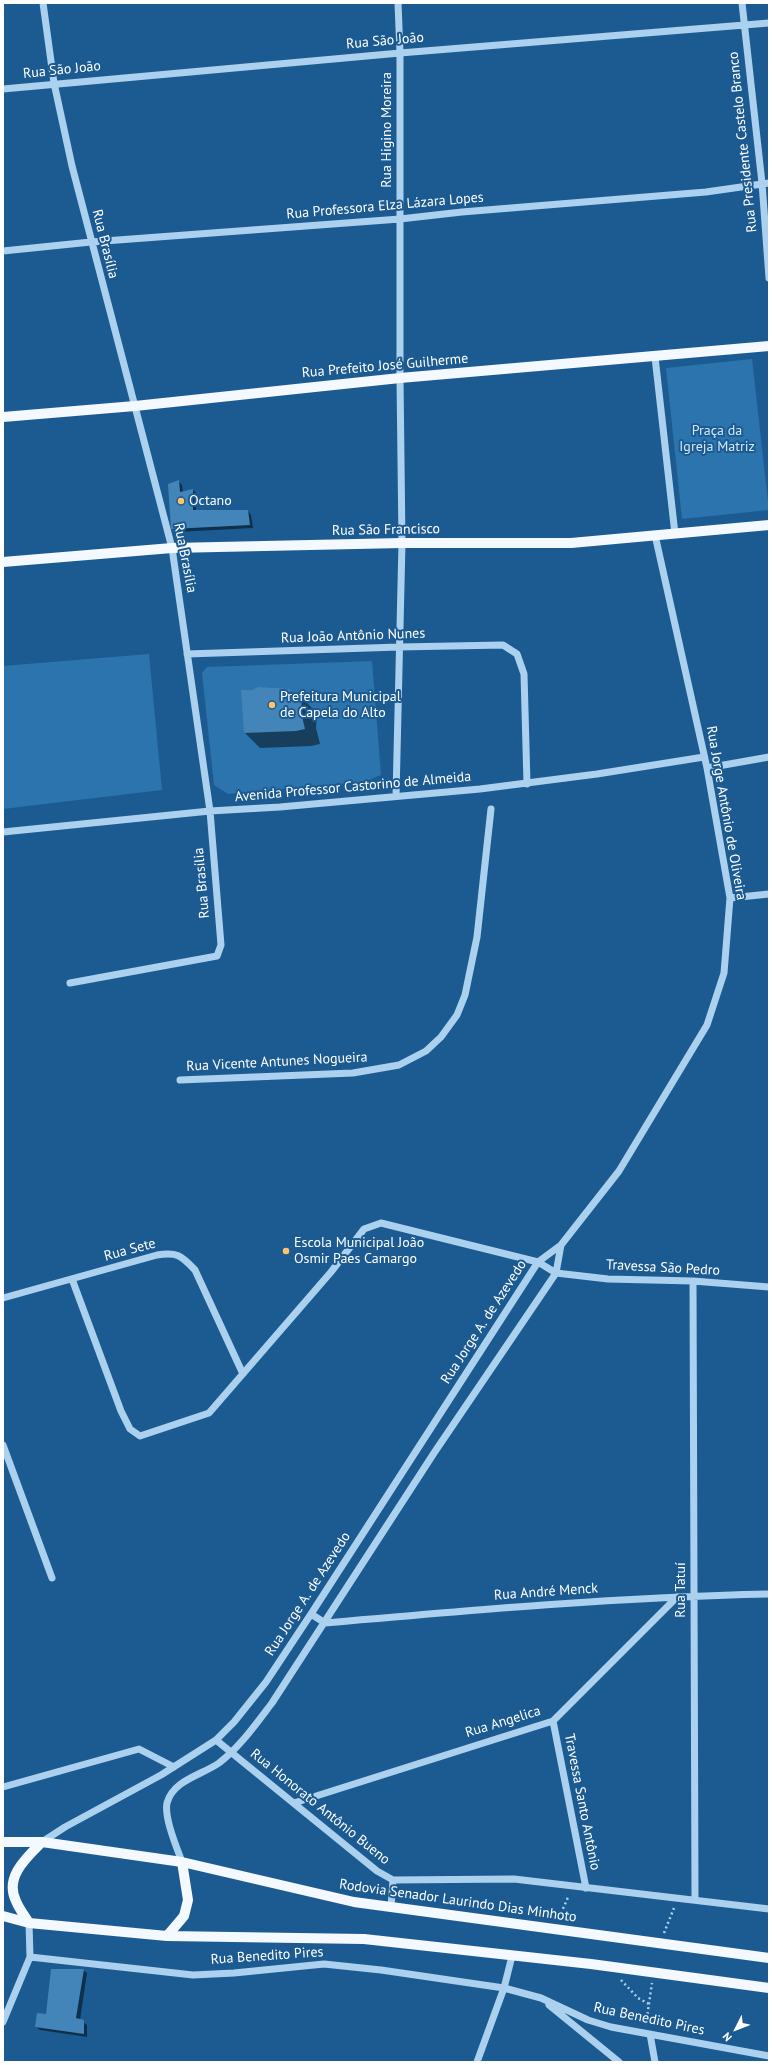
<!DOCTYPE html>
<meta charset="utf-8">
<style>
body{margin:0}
#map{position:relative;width:772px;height:2065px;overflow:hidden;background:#1c5b91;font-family:"PT Sans",sans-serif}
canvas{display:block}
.frame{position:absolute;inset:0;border:4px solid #fff;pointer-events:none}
.north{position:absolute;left:716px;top:2009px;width:40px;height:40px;-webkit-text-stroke:3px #1c5b91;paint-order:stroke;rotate:228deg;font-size:11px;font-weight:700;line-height:16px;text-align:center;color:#fff}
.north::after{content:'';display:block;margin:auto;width:14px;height:18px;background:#fff;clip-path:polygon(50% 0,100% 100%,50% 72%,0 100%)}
</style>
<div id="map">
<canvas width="772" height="2065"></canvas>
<div class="frame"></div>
<div class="north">N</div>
</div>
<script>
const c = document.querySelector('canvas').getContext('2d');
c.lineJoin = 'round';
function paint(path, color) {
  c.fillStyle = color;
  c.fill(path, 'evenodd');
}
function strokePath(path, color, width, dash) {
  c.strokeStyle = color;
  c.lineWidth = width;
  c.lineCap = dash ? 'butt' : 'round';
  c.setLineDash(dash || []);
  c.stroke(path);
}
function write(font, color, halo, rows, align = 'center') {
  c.font = font + ' "PT Sans",sans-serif';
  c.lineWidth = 4;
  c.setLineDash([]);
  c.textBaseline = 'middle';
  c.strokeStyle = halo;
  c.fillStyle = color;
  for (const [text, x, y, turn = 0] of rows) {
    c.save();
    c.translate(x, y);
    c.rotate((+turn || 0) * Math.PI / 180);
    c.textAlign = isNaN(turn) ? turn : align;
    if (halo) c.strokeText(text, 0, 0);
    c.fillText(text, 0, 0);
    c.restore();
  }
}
const green = new Path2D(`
 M752 359 769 510 682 519 666 368Z
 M149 654 162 790 3 809V666Z
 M372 661 381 775 364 782 228 794 214 785 202 673 207 667Z`);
const shadow = new Path2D(`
 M178 481 182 485 183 492 193 490 196 493V511H248L251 515 253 528 176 532 172 528Z
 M289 690 298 698H302L317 713 316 728 320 744 311 746 260 748 245 733Z
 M83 1970 87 1973 80 2020 87 2025V2037L40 2030 36 2027Z`);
const building = new Path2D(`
 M179 480 180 492 193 489V510H248L250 525 171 529 168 484Z
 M258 687 290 689 291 698 302 697 301 712 305 729 296 731 244 733 241 690H253Z
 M51 1969H84L76 2018 84 2020V2034L35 2027 37 2013 46 2014Z`);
const path = new Path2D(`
 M559 1918 569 1895
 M664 1933 674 1908
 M621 1980 638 1998 649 2004
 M646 2024 652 1983`);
const minor = new Path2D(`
 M43 3 54 83 72 166 172 548 210 811 221 945 217 956 70 983
 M742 3 762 183 769 278
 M3 89 400 53 769 23
 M3 251 91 242 400 219 462 212 706 192 769 183
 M655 357 675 534
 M187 654 399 647 503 645 517 654 524 674 527 784
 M707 768 769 757
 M396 796 402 543 400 378V53L398 3
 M3 832 210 811 280 807 480 789 597 774 704 757
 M730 898 769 894
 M180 1080 353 1073 399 1065 426 1051 441 1037 457 1015 465 995 477 937 491 809
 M72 1279 121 1411 130 1429 140 1436 209 1413 331 1272 364 1229 381 1223 538 1262 556 1273 608 1279 693 1281 769 1287
 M693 1281 695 1899
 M3 1298 157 1255C177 1252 181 1255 195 1270L243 1374
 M3 1445 52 1578
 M311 1614 325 1623C473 1610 621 1597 769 1594
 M553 1721 586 1888
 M216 1740 377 1871 393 1880 514 1879 769 1909
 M3 1787 139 1749 174 1767
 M294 1803 553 1721 677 1597
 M42 1842 65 1827 161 1775 216 1740 234 1722 266 1682 311 1614 538 1262 561 1245 619 1171 707 1025 724 973 730 898 707 768 655 535
 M182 1862C177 1848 164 1818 167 1803 173 1780 202 1775 219 1763 240 1747 256 1724 272 1703L434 1453 556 1273 561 1245
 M391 1907 393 1880
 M512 1956 504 1988 541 1998 588 2020 611 2027 769 2056
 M30 1957 193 1975 234 1973 324 1964 381 1970 504 1988 477 2062
 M549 2005 619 2062
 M3 2022 30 1957 29 1923
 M650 2034 655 2062`);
const major = new Path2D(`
 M3 417 135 406 400 378 769 346
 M3 562 172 548 402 543H571L769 525
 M3 1842H42L182 1862 354 1902 769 1958
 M3 1916 29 1923 167 1936 364 1939 591 1964 769 1988
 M29 1923C25 1916 19 1909 16 1901 4 1877 27 1857 42 1842
 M167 1936 184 1916 188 1900 182 1862`);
const markers = [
 [181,501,4,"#ffc469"],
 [272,705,4,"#ffc469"],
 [286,1251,4,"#ffc469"]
];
const streetNames = [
 ["Rua São João",385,41,-5],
 ["Rua São João",62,70,-6],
 ["Rua Higino Moreira",387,130,-90],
 ["Rua Presidente Castelo Branco",743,142,-96],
 ["Rua Professora Elza Lázara Lopes",385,206,-5],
 ["Rua Brasília",105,244,76],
 ["Rua Prefeito José Guilherme",385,366,-5],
 ["Rua São Francisco",386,530,-1],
 ["Rua Brasília",185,558,79],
 ["Rua João Antônio Nunes",353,636,-2],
 ["Avenida Professor Castorino de Almeida",353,787,-5],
 ["Rua Jorge Antônio de Oliveira",726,813,80],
 ["Rua Brasília",202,883,-95],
 ["Rua Vicente Antunes Nogueira",277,1062,-3],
 ["Rua Sete",130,1250,-15],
 ["Travessa São Pedro",663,1268,3],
 ["Rua Jorge A. de Azevedo",484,1322,-57],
 ["Rua Tatuí",681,1590,-90],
 ["Rua André Menck",546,1592,-4],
 ["Rua Jorge A. de Azevedo",308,1594,-57],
 ["Rua Angelica",503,1722,-17],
 ["Travessa Santo Antônio",582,1802,79],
 ["Rua Honorato Antônio Bueno",320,1807,39],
 ["Rodovia Senador Laurindo Dias Minhoto",458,1901,8],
 ["Rua Benedito Pires",267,1956,-4],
 ["Rua Benedito Pires",649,2019,12]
];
const parkNames = [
 ["Praça da",717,431],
 ["Igreja Matriz",717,447]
];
const poiNames = [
 ["Octano",189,501],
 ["Prefeitura Municipal",280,697],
 ["de Capela do Alto",280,713],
 ["Escola Municipal João",294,1243],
 ["Osmir Paes Camargo",294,1259]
];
paint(green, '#2c74ad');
paint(shadow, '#0007');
paint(building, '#4485b9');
strokePath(path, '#abd1ee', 2.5, [2, 3]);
strokePath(minor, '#abd1ee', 7);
strokePath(major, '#f3f9ff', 10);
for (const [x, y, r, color] of markers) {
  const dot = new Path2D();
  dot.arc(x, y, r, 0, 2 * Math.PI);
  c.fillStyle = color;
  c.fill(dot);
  strokePath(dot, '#1c5b91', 1.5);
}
write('14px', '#fff', '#1c5b91', streetNames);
write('14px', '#d1e8fa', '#1c5b91', parkNames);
write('14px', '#fff', '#1c5b91', poiNames, 'left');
</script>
